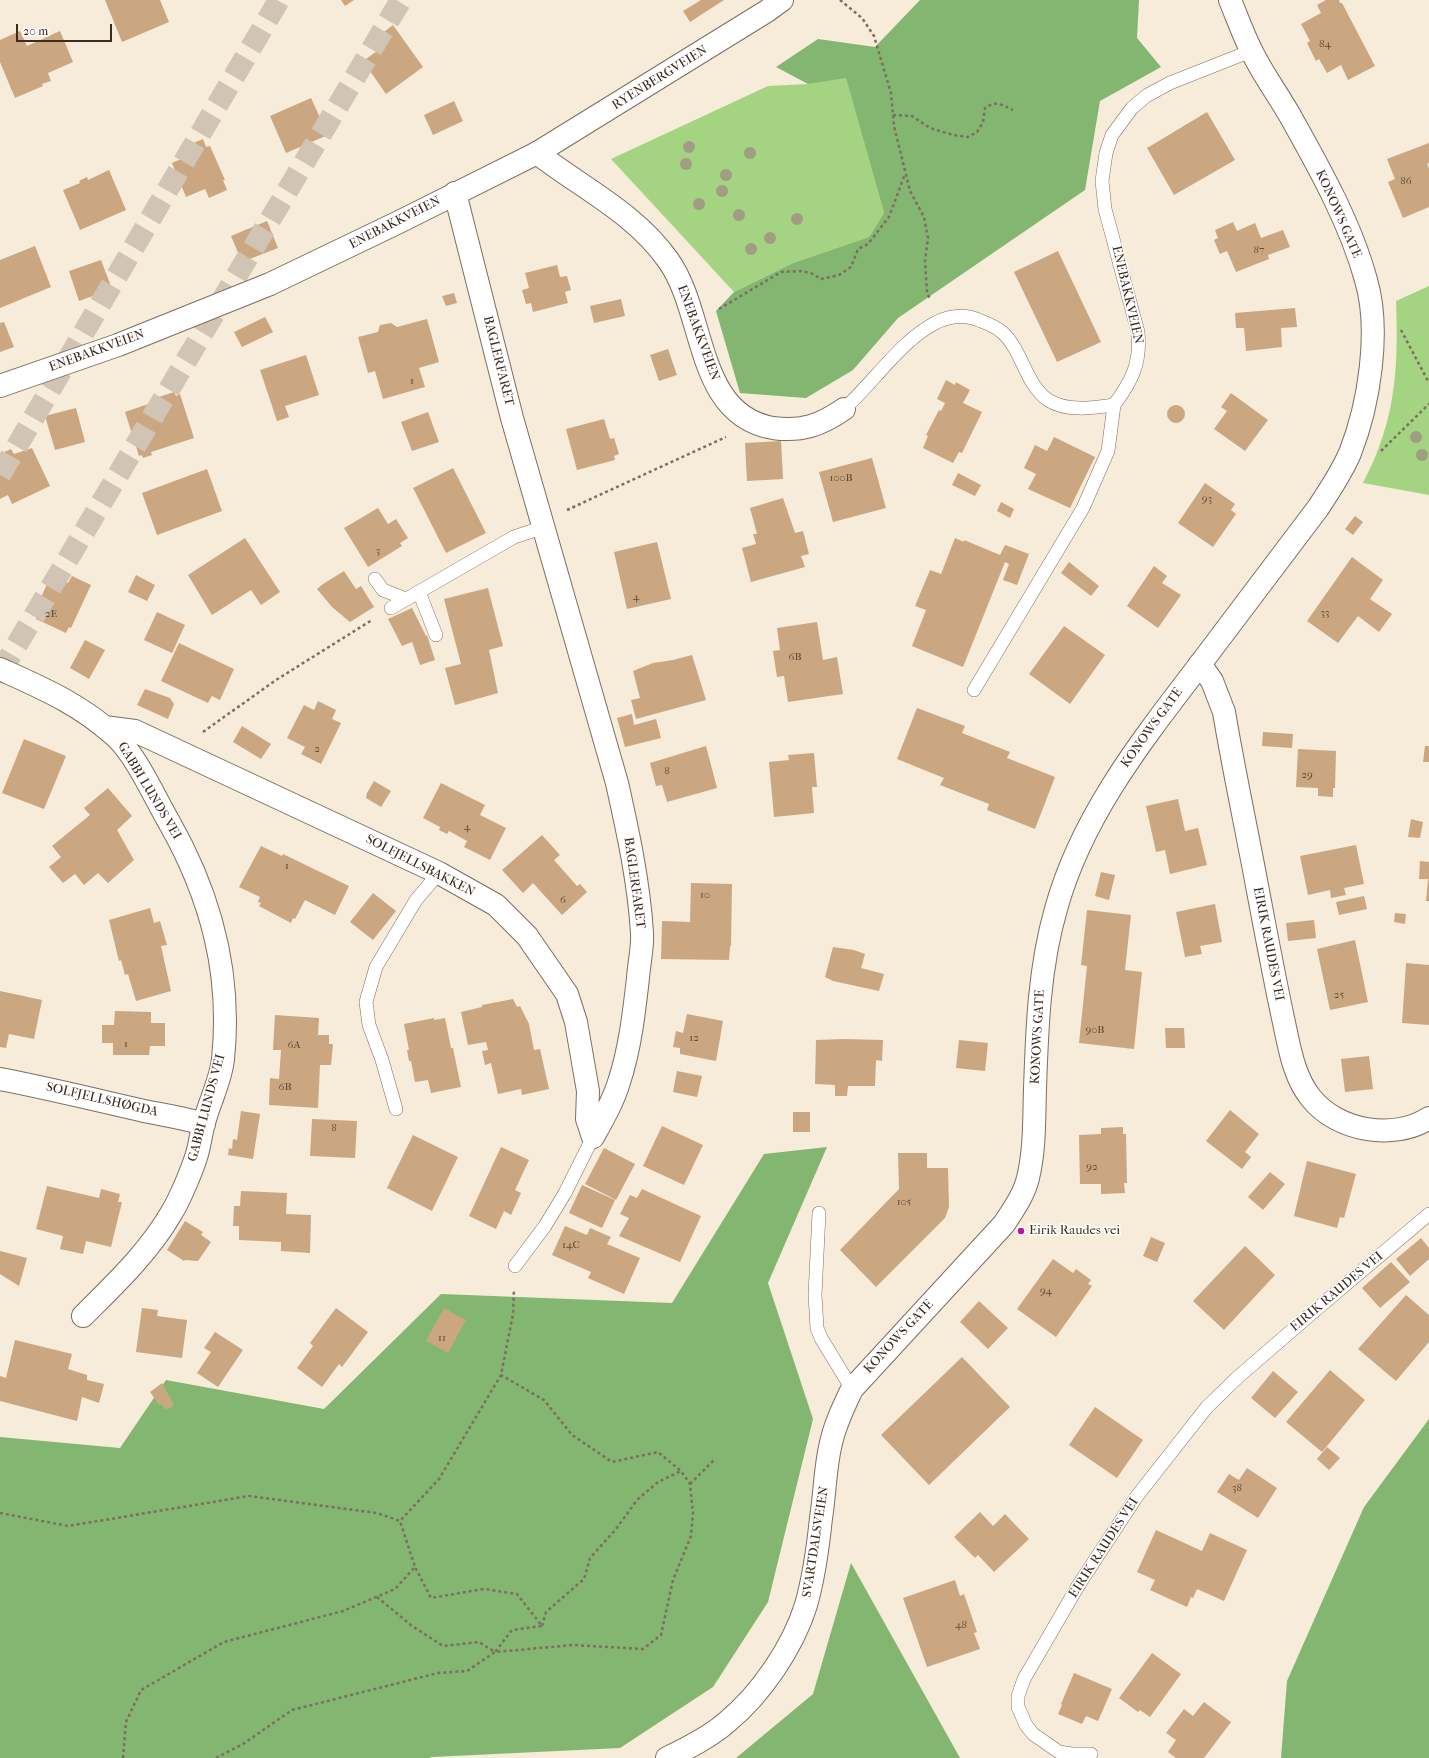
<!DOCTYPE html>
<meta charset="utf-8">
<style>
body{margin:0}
#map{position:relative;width:1429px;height:1758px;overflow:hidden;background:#f7ebd9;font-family:"IM FELL French Canon",serif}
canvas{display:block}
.scale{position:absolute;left:16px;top:24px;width:96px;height:18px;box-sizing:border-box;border:2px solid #3b2a1e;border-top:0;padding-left:5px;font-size:12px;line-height:14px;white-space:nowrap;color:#3b2a1e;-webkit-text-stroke:3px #fff;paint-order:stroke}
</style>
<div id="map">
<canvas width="1429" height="1758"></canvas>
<div class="scale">20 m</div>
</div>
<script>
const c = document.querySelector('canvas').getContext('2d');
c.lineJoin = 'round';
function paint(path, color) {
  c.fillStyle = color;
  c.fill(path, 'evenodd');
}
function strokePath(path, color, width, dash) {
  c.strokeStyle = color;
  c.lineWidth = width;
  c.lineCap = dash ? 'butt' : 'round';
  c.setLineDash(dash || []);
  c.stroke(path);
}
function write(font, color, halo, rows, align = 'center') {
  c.font = font + ' "IM FELL French Canon",serif';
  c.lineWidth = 3;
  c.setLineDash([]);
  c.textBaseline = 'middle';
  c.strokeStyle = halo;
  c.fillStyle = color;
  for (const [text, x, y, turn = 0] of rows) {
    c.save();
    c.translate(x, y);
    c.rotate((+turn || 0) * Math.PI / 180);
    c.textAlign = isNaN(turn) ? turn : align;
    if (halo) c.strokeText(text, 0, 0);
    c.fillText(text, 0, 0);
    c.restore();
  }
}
const green = new Path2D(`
 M846 77 884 213 869 237 793 263 734 292 611 159 768 86 808 84Z
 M1429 286V495L1363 483C1367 474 1372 465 1376 455 1397 403 1398 357 1396 301Z`);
const forest = new Path2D(`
 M920 0H1139L1137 38 1161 67 1100 101 1085 190 898 318 853 370 806 398 740 393 716 311 734 292 793 263 869 237 884 213 846 78 808 84 776 67 818 39 875 47Z
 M827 1147 768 1283 813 1419 768 1602 713 1687 620 1748 432 1757 429 1758H0V1437L120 1448 166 1380 324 1409 441 1294 672 1303 764 1154Z
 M1429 1419V1758H1281L1287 1681 1364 1507Z
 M851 1563 960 1758H736L813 1694Z`);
const building = new Path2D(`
 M105 0H160L169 22 122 42Z
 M341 0H354L345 6Z
 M701 0H724L690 22 683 11Z
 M1326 0H1339L1340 3H1342L1375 66 1348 80 1341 65 1327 73 1319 59 1316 61 1307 43 1310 41 1301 24 1321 13 1317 5Z
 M393 25 423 67 386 94 363 61 387 44 380 35Z
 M20 31 27 46 60 31 73 62 48 73 51 81 42 84 43 86 15 98 0 62V40Z
 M311 98 328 135 286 153 270 116Z
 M454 101 463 121 433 135 424 115Z
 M1207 112 1235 160 1174 195 1147 148Z
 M203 139 206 147 210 146 225 180H223L227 190 209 198 205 189 186 197 172 163 190 155 186 146Z
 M1429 143V163L1427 164 1429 168V207L1403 218 1388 182 1395 179 1387 159Z
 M109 170 126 210 80 230 63 190 80 183 79 181 87 177 88 180Z
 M267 221 278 248 242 262 231 236Z
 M1233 222 1237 231 1255 223 1261 238 1283 230 1290 247 1268 255 1269 259 1236 272 1227 251 1220 254 1214 240 1218 238 1215 230Z
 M35 246 51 287 0 308V260Z
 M1058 251 1101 342 1057 362 1014 272Z
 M101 260 112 289 79 301 69 271Z
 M557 265 560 277 567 276 571 290 565 292 568 303 533 312 531 303 526 304 522 290 529 288 525 273Z
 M454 293 457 303 446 306 442 296Z
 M621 299 625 316 594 323 590 306Z
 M1295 308 1297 327 1281 328 1282 347 1246 351 1244 328H1236L1235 313Z
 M265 317 273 332 242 347 234 332Z
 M427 319 439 362 419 368 425 387 383 399 375 371 368 373 358 337 378 332 380 325 391 323 397 327Z
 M4 322 14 347 0 352V323Z
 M668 349 677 375 659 381 650 355Z
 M306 355 319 395 285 406 289 417 277 421 260 370Z
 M946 380 955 385 956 382 970 390 963 403 982 412 962 453 959 452 953 463 923 448 928 436 926 435 939 410 941 411 945 403 937 399Z
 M174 392 176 396 180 394 194 438 151 452 152 455 143 458 142 455 139 456 125 412 154 402 153 399Z
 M1231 393 1268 420 1245 451 1214 429 1227 411 1221 407Z
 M1167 414a9 9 0 1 1 18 0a9 9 0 1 1-18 0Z
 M76 408 85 442 55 450 45 416Z
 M428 412 439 442 412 451 401 422Z
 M604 419 610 439 614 438 619 454 614 456 615 460 577 470 566 429Z
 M1054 437 1095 457 1070 508 1028 489 1036 474 1024 468 1035 445 1047 451Z
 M781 441 783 479 747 481 745 443Z
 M32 448 50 486 12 504 8 495 0 499V454L11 449 14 454Z
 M872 458 886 508 833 522 819 472Z
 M453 468 486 533 446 553 413 488Z
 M207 469 222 511 157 535 142 493Z
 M958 473 981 485 975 496 952 485Z
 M1205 483 1235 504 1231 510 1236 514 1213 547 1178 523Z
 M783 498 795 533 803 531 809 554 801 556 805 567 751 582 742 548 756 544 753 534H757L750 508Z
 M1001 502 1014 509 1010 518 997 511Z
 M378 508 388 524 396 519 408 538 400 543 402 546 368 567 344 528Z
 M1355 516 1363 522 1353 535 1345 529Z
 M245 538 280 592 261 605 251 590 212 615 188 575Z
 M955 538 964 542V540L1000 555 1005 545 1029 554 1017 585 1003 580 1009 564 1005 562 963 667 912 646 926 610 915 606 930 570 941 574Z
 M657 542 671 599 627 609 614 552Z
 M1352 557 1383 580 1370 599 1392 614 1379 632 1358 616 1338 643 1307 621Z
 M1069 562 1099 586 1091 596 1061 573Z
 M1154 566 1167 576 1162 583 1181 595 1158 628 1127 606Z
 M344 571 356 589 361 586 374 607 350 622 332 607 317 589 323 584Z
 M51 575 68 583 72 576 91 585 71 628 69 627 66 633 36 619 39 612 35 611Z
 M136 575 155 585 147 601 128 592Z
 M488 588 503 646 489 650 498 693 455 705 445 668 461 664 444 599Z
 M412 608 426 636 427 635 435 660 420 665 412 642 402 646 388 619Z
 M157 612 185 625 172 653 144 640Z
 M817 622 823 660 837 657 843 694 788 702 784 676 777 677 773 651 780 650 777 628Z
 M1064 626 1105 655 1070 704 1029 674Z
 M85 640 105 650 89 679 70 668Z
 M179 643 234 669 220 700 212 696 208 703 161 681Z
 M692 655 706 700 636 719 631 700 640 698 633 671 653 663 673 660Z
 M145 689 170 698 174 704 168 719 137 705Z
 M318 701 336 710 332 719 341 723 321 764 301 754 305 747 287 738 304 705 314 710Z
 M917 708 965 726 962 733 1010 752 1007 758 1055 777 1035 829 987 810 989 804 940 785 944 778 897 759Z
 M632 714 634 725 656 719 661 738 625 747 617 718Z
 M242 726 271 744 261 759 233 742Z
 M1263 732 1293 734 1292 748 1262 746Z
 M24 739 66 756 44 809 2 793Z
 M706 746 717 788 667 802 662 785 656 786 650 763Z
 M1425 746H1429V762H1423Z
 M1298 749 1336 751 1335 788H1333V797L1318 796V788L1296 787Z
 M814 753 817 787H812L814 813 774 817 769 762 789 760 788 755Z
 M374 781 391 791 381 807 366 798 367 793Z
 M441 783 485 805 480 815 506 828 490 860 464 847 467 841 449 831 447 834 439 830 440 827 423 818Z
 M108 788 132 816 117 830 134 860 108 883 98 873 84 885 75 874 63 883 49 867 61 857 52 846 90 815 84 808Z
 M1178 799 1185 831 1198 828 1207 865 1170 874 1165 850 1156 852 1146 806Z
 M1411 819 1423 822 1420 838 1408 837Z
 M542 835 560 855 554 860 577 886 580 884 587 892 562 915 533 883 523 893 502 870Z
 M1356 845 1364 884 1344 888 1346 895 1331 898 1330 890 1308 895 1300 856Z
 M261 846 282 856 283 854 349 886 335 915 305 900 295 919 293 918 291 923 259 906 261 903 258 902 260 897 239 887Z
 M1420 861 1429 862V879H1419Z
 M1101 872 1115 875 1109 900 1095 896Z
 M1428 879H1429V901H1426Z
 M691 883 732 884 731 946H730L729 960 661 959 662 921 690 922Z
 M373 893 396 911 373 940 350 922Z
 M1364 896 1367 909 1339 915 1336 902Z
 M1215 904 1222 942 1200 946 1202 954 1185 957 1176 912Z
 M150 908 154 923 160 921 167 945 161 946 171 991 136 1001 128 974 125 975 121 960 119 961 109 920Z
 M1087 910 1131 915 1125 970 1142 972 1134 1049 1079 1043 1087 966 1081 965Z
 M1395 913 1406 914 1405 924 1394 922Z
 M1314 920 1316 938 1288 941 1286 923Z
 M1355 940 1368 1002 1330 1010 1317 949Z
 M833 947 854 950 865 954 861 968 884 974 879 991 833 981 825 977Z
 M1406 963 1429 965V1025L1402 1023Z
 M0 991 42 1000 34 1039 9 1034 6 1048 0 1047Z
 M513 999 517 1007 520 1006 529 1024 534 1050 540 1049 549 1089 522 1095 521 1089 498 1094 491 1063 485 1065 482 1051 488 1050 486 1042 468 1045 461 1012 482 1007V1005Z
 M115 1011 151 1012V1023H165V1046H150L149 1055H113V1043H102V1025H114Z
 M687 1014 723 1021 716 1061 680 1054V1048L673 1047 676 1031 683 1033Z
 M275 1015 319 1018 318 1035H329V1044H333L331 1065H320L318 1108 269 1105 270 1078 279 1079 281 1050H273Z
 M434 1018V1020L445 1018 451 1048H453L461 1087 431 1093 428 1080 415 1082 411 1061H409L407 1050H409L404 1024Z
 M1165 1028H1184L1185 1048H1166Z
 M843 1039 883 1040 882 1061 876 1060 875 1086H848L847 1096H835V1085L815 1084 816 1040Z
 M959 1040 988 1043 985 1071 956 1068Z
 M1369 1056 1373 1089 1345 1092 1341 1059Z
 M677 1071 702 1076 697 1097 673 1092Z
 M1230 1110 1259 1134 1245 1152 1251 1157 1242 1169 1206 1141Z
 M241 1111 260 1114 253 1159 228 1155 229 1148 232 1149 233 1139 237 1140Z
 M793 1112H810V1132H793Z
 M312 1119 357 1121 355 1158 310 1156Z
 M662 1126 703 1145 684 1185 643 1166Z
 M1123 1127V1134H1126L1127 1183H1124L1125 1193 1101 1194V1184H1080L1079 1135 1101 1134V1128Z
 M413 1135 458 1157 432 1211 387 1188Z
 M501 1147 529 1160 515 1190 521 1193 511 1215 504 1211 496 1229 469 1216Z
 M604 1148 635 1164 616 1200 585 1184Z
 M898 1153H927V1168H948L949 1207 945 1218 876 1287 840 1250 899 1189Z
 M1307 1161 1356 1174 1344 1218 1340 1217 1337 1228 1294 1216Z
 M1270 1172 1285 1184 1263 1210 1248 1197Z
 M582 1185 615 1200 602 1228 569 1213Z
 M47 1186 99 1198 101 1189 120 1194 118 1202H122L111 1247 86 1241 83 1254 60 1249 63 1236 36 1229Z
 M642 1189 701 1216 680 1262 619 1236 629 1218 620 1214 630 1195 637 1198Z
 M241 1191 287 1193 286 1214 311 1215 310 1253 281 1251V1242L239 1240V1226H233L234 1206H240Z
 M185 1221 203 1232 201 1235 211 1242 198 1261 185 1260 184 1261 167 1250Z
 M565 1226 587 1235 590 1228 611 1237 607 1244 640 1258 624 1294 588 1278 591 1272 552 1255Z
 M1151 1237 1165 1243 1157 1262 1143 1256Z
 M1421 1238 1429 1248V1259L1410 1276 1396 1259Z
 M1245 1246 1275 1275 1224 1330 1193 1301Z
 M0 1251 27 1258 19 1286 0 1274Z
 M1053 1259 1073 1273 1076 1269 1091 1280 1088 1284 1092 1286 1056 1337 1017 1309Z
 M1391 1262 1410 1282 1380 1308 1362 1288Z
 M1406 1295 1429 1315V1342L1396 1381 1358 1349Z
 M979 1301 1008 1328 988 1349 960 1322Z
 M142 1308 158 1310 157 1316 187 1320 182 1358 136 1352Z
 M336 1308 368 1332 342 1367 339 1364 322 1387 297 1368 313 1346 310 1343Z
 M444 1308 466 1320 448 1353 426 1341Z
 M215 1332 243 1350 218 1387 197 1373 211 1352 204 1348Z
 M15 1340 72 1354 68 1369 87 1375V1380L104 1384 99 1403 82 1397 77 1421 0 1401V1376L6 1378Z
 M962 1357 1010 1407 929 1485 881 1435Z
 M1330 1370 1365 1400 1322 1452 1286 1422Z
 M1273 1371 1298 1392 1275 1418 1251 1398Z
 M162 1383 174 1405 166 1410 161 1404 159 1405 150 1392Z
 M1095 1407 1143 1440 1117 1478 1069 1445Z
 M1327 1447 1340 1458 1329 1470 1317 1459Z
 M1247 1468 1277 1488 1258 1518 1217 1492 1229 1474 1239 1480Z
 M980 1512 993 1526 1005 1514 1029 1539 994 1572 978 1555 975 1558 954 1537Z
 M1156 1530 1202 1551 1210 1533 1247 1550 1224 1601 1197 1589 1193 1598 1191 1597 1187 1607 1150 1590 1155 1580 1137 1572Z
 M955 1580 960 1596 964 1594 977 1632 974 1633 980 1649 927 1667 903 1598Z
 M1152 1653 1181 1674 1150 1717 1140 1710 1138 1712 1119 1698Z
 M1074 1673 1112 1689 1098 1721 1086 1716 1082 1724 1058 1714 1062 1705 1061 1704Z
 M1204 1702 1231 1722 1204 1758H1176L1168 1752 1176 1740 1166 1733 1184 1709 1193 1716Z`);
const trunkTunnel = new Path2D(`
 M0 475 279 0
 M0 673 401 0`);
const path = new Path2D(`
 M840 0 862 18 874 36 891 93 894 126 910 191 924 217 928 238 925 261 927 293 930 299
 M893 115 912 116 930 128 953 135 968 137 977 132 983 122 985 108C996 100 1002 105 1013 110
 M719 309 781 272 800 271 811 273 821 279 839 275 851 267 858 249 868 244 889 217 905 174
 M1401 330 1429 383
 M1381 451 1429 404
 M567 510 726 437
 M203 732 276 680 372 620
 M690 1484 715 1459
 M0 1513 68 1526 249 1496 377 1513 400 1521 439 1479 501 1375 513 1314 514 1289
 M377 1597 412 1626 443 1646 479 1642 495 1652 512 1630 542 1626 517 1594 484 1589 431 1598 415 1567
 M542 1626 546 1612 584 1579 590 1558 616 1529 637 1500 658 1482 681 1471
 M123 1758 126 1722 141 1690 224 1642 343 1611 395 1589 415 1567 400 1521
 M216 1758 243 1744 292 1710 438 1673 467 1671 495 1652 573 1645 643 1649 661 1635 673 1580 691 1536 693 1513 690 1484 681 1471 658 1452 612 1462 572 1435 544 1400 501 1375`);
const service = new Path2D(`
 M844 409C874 382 901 340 937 322 952 315 966 314 981 321 989 324 996 327 1002 332 1023 351 1025 384 1048 400 1067 412 1093 408 1114 405 1132 381 1141 363 1138 332L1105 209 1102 181 1106 153 1112 135 1132 108 1146 96 1170 83 1251 51
 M375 579 383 590 406 599
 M419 592 436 635
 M391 608 514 537 544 527
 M974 690 1083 508 1108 451 1114 405
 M396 1109 382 1060 369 1025 366 1002 376 967 416 900 439 873
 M819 1213 815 1295 817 1328 821 1338 852 1389
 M515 1266 545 1226 565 1193 593 1137
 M1091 1754H1072L1059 1752 1033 1734 1026 1725 1018 1707V1696L1024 1679 1078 1586 1137 1496 1207 1407 1238 1377 1312 1313 1429 1214`);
const minor = new Path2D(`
 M537 153C582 188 635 213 668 260 706 312 695 415 773 428 802 432 821 425 844 409
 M455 193 512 418 617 783C628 832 639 883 642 933 643 947 639 963 638 978 634 1013 630 1049 619 1082 613 1102 603 1119 593 1137
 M1200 664 1212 681 1224 712C1234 772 1247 831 1258 891 1266 933 1274 976 1283 1018 1289 1045 1293 1076 1311 1098 1337 1131 1394 1141 1429 1118
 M0 669C42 688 80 704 115 736 136 755 154 796 169 822 211 896 232 973 223 1059 221 1080 209 1103 204 1123 201 1133 200 1144 197 1154 193 1168 180 1199 172 1212 149 1252 116 1283 83 1316
 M104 727 135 731 439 873 496 905 527 936 567 994 576 1022 588 1091 587 1119 593 1137
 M0 1079C48 1088 96 1100 144 1111 164 1115 184 1118 204 1124`);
const tertiary = new Path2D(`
 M667 1758C688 1748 710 1737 727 1722 761 1694 793 1647 806 1605 814 1577 818 1547 821 1518 825 1493 825 1467 831 1443 835 1424 844 1406 852 1389L1004 1224C1013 1210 1024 1195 1028 1178 1035 1149 1034 1119 1035 1089 1037 1029 1039 968 1056 909 1082 815 1143 739 1201 663 1240 611 1279 559 1318 508 1330 490 1342 472 1350 453 1369 405 1381 331 1366 280 1351 225 1321 171 1293 121 1280 97 1263 75 1251 50 1243 34 1237 17 1230 0`);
const secondary = new Path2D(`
 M0 386 118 345 270 284 399 222 537 153 767 11 782 0`);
const trees = [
 [689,147],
 [750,153],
 [686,164],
 [726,175],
 [722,191],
 [699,204],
 [739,215],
 [797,219],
 [770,238],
 [751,249],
 [1416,437],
 [1422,455]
];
const markers = [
 [1021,1231,4,"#b5179e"]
];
const numberNames = [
 ["84",1325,44],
 ["86",1406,181],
 ["87",1259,250],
 ["1",412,381],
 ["100B",841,478],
 ["93",1207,499],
 ["3",378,551],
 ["4",636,597],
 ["33",1325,613],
 ["2E",51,614],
 ["6B",795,657],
 ["2",317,749],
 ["8",667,771],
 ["29",1307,775],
 ["4",467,827],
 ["1",287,866],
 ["10",705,895],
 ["6",563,900],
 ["25",1339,995],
 ["90B",1095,1030],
 ["12",694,1038],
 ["1",126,1044],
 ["6A",294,1045],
 ["6B",285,1087],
 ["8",334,1128],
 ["92",1092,1167],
 ["105",904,1202],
 ["14C",571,1245],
 ["94",1046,1291],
 ["11",442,1338],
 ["38",1237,1488],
 ["48",961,1625]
];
const streetNames = [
 ["RYENBERGVEIEN",660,78,-32],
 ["KONOWS GATE",1338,214,66],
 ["ENEBAKKVEIEN",395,223,-27],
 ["ENEBAKKVEIEN",1127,295,77],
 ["ENEBAKKVEIEN",698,333,70],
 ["ENEBAKKVEIEN",97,351,-20],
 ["BAGLERFARET",498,361,76],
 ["KONOWS GATE",1152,728,-54],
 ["GABBI LUNDS VEI",149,791,59],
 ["SOLFJELLSBAKKEN",420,866,27],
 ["BAGLERFARET",634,883,82],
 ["EIRIK RAUDES VEI",1268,944,79],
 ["KONOWS GATE",1038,1037,-87],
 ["SOLFJELLSHØGDA",102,1100,13],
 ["GABBI LUNDS VEI",207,1108,-75],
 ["EIRIK RAUDES VEI",1337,1292,-40],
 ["KONOWS GATE",899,1337,-47],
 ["SVARTDALSVEIEN",816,1542,-81],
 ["EIRIK RAUDES VEI",1104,1548,-57]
];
const poiNames = [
 ["Eirik Raudes vei",1029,1231]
];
paint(green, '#a4d482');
paint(forest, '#83b670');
paint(building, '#caa781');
strokePath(trunkTunnel, '#d1c4b4', 22, [22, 11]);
strokePath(service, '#7d6e5f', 14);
strokePath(minor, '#7d6e5f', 24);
strokePath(tertiary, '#7d6e5f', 24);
strokePath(secondary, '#7d6e5f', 24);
strokePath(path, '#7d6e5f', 2.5, [3, 3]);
strokePath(service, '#fff', 13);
strokePath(minor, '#fff', 22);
strokePath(tertiary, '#fff', 22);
strokePath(secondary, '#fff', 22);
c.fillStyle = '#a19d83';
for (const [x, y] of trees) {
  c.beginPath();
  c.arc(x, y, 6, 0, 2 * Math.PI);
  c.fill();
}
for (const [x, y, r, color] of markers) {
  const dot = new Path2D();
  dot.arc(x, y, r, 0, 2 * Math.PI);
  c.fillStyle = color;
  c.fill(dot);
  strokePath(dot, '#fff', 1.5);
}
write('11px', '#5f4937', null, numberNames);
write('13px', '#3b2a1e', '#fff', streetNames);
write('13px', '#3b2a1e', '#fff', poiNames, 'left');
</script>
